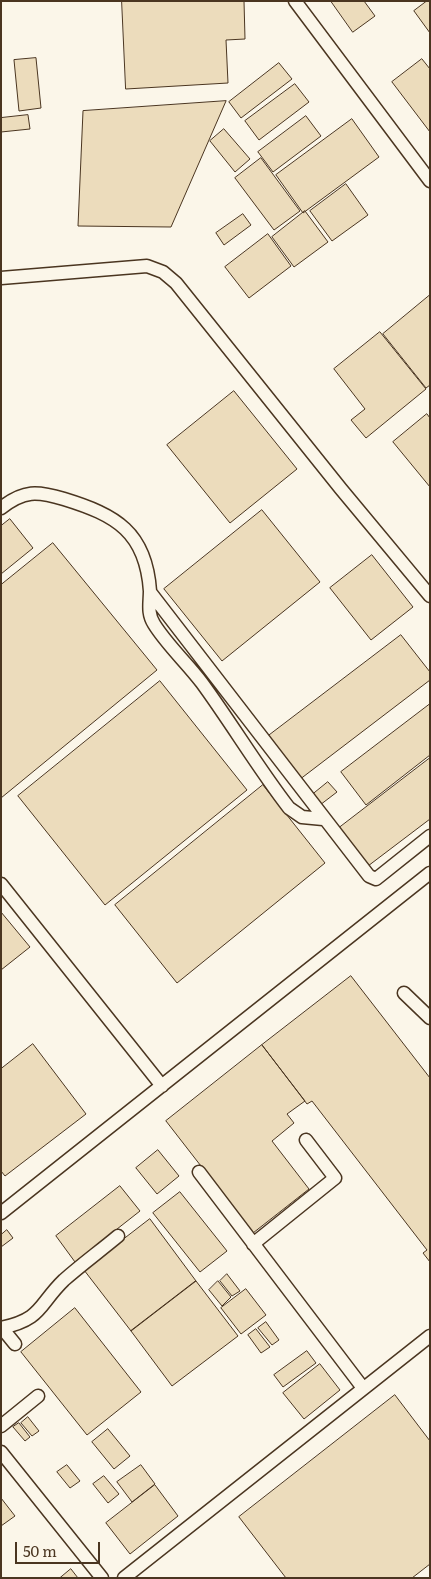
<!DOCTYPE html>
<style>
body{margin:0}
#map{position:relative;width:431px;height:1579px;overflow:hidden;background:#fbf6e9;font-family:Literata,serif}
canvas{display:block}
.frame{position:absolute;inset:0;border:2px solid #4a3520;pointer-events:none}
.scale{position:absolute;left:15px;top:1542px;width:85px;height:22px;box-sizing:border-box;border:2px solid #4a3520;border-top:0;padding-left:6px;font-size:15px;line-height:18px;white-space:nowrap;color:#4a3520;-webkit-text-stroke:4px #fbf6e9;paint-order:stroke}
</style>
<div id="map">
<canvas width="431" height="1579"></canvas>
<div class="frame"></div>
<div class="scale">50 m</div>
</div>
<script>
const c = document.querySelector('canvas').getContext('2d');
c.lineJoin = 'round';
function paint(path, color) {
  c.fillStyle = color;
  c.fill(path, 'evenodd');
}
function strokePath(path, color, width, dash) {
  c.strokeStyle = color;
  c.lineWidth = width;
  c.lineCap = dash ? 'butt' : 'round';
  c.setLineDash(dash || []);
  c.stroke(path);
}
const building = new Path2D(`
 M122 1H244L245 39 226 40 228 83 126 89Z
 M331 1H364L375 16 353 32Z
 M427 1H430V33L414 11Z
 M36 58 41 108 19 111 14 60Z
 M422 59 430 69V132L392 82Z
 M279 63 292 79 241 118 229 102Z
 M295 84 309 102 259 140 245 121Z
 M226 101 171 227 78 226 83 111Z
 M28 115 30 129 1 132V118Z
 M306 116 321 136 273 172 258 152Z
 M352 119 379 157 303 213 276 175Z
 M224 129 250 159 235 172 210 141Z
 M261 158 300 211 274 230 235 178Z
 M346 184 368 215 332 241 310 211Z
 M305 211 328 242 294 267 272 237Z
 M243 214 251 225 224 245 216 233Z
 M268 234 291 266 249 298 225 267Z
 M430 295V385L426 388 383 334Z
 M380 332 426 389 366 438 351 420 365 409 334 369Z
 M234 391 297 469 230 523 167 445Z
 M427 414 430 418V487L393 442Z
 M262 510 320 582 222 661 164 589Z
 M10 519 33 548 1 574V526Z
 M53 543 157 670 1 798V585Z
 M372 555 413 607 371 640 330 588Z
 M401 635 430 672V680L299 780 267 737Z
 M160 681 247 790 105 905 18 796Z
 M430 704V755L366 805 341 772Z
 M430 758V819L368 866 339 828Z
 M328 782 337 792 320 805 312 795Z
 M263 785 325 863 177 983 115 905Z
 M1 912 30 947 1 970Z
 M351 976 430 1078V1262L423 1253 427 1250 312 1101 307 1104 262 1045Z
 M33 1044 86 1114 5 1176 1 1171V1069Z
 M262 1045 305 1101 287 1114 294 1123 272 1141 309 1189 253 1233 166 1121Z
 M158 1150 179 1176 157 1194 136 1168Z
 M120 1186 140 1211 75 1262 56 1236Z
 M180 1192 227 1251 200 1272 153 1213Z
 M150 1219 196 1281 131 1331 84 1270Z
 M7 1230 13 1238 1 1247V1235Z
 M227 1274 240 1291 232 1296 220 1281Z
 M196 1281 238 1336 172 1386 131 1331Z
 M218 1281 231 1297 222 1306 209 1290Z
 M246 1289 266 1315 241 1334 221 1308Z
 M75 1308 141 1392 87 1435 21 1352Z
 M266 1322 279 1340 272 1345 258 1328Z
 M256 1329 270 1347 261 1353 248 1335Z
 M307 1351 316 1363 283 1387 274 1375Z
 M320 1364 340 1390 304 1419 283 1393Z
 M395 1395 430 1441V1564L412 1578H286L239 1517Z
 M28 1417 39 1431 32 1436 21 1423Z
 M19 1423 30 1437 25 1441 13 1427Z
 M108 1429 130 1456 114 1469 92 1442Z
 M67 1465 80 1481 70 1488 57 1472Z
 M141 1465 155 1484 132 1502 117 1482Z
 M104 1476 119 1494 108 1503 93 1484Z
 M155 1485 178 1516 130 1554 106 1523Z
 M1 1498 15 1516 1 1526Z
 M71 1569 78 1578H60Z`);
const minor = new Path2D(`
 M295 1 430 181
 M1 278 147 266 163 272 176 283 341 489 430 596
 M1 508C24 490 37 491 64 499 116 515 146 532 150 591 150 603 147 613 154 624 167 645 187 663 202 683 232 724 258 768 289 808L302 817 323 819
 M150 592 369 876 376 879 430 836
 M1 884 162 1086
 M404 993 430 1018
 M199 1172 363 1388
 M1 1213 430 873
 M253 1244 335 1178 306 1140
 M1 1328C43 1319 38 1305 64 1280 81 1265 100 1251 118 1236
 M2 1328 15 1344
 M1 1426 38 1396
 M1 1452 102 1578
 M124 1578 430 1336`);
paint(building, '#ecdcbc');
strokePath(building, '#4a3520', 1);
strokePath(minor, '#4a3520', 15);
strokePath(minor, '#fbf6e9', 12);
</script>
